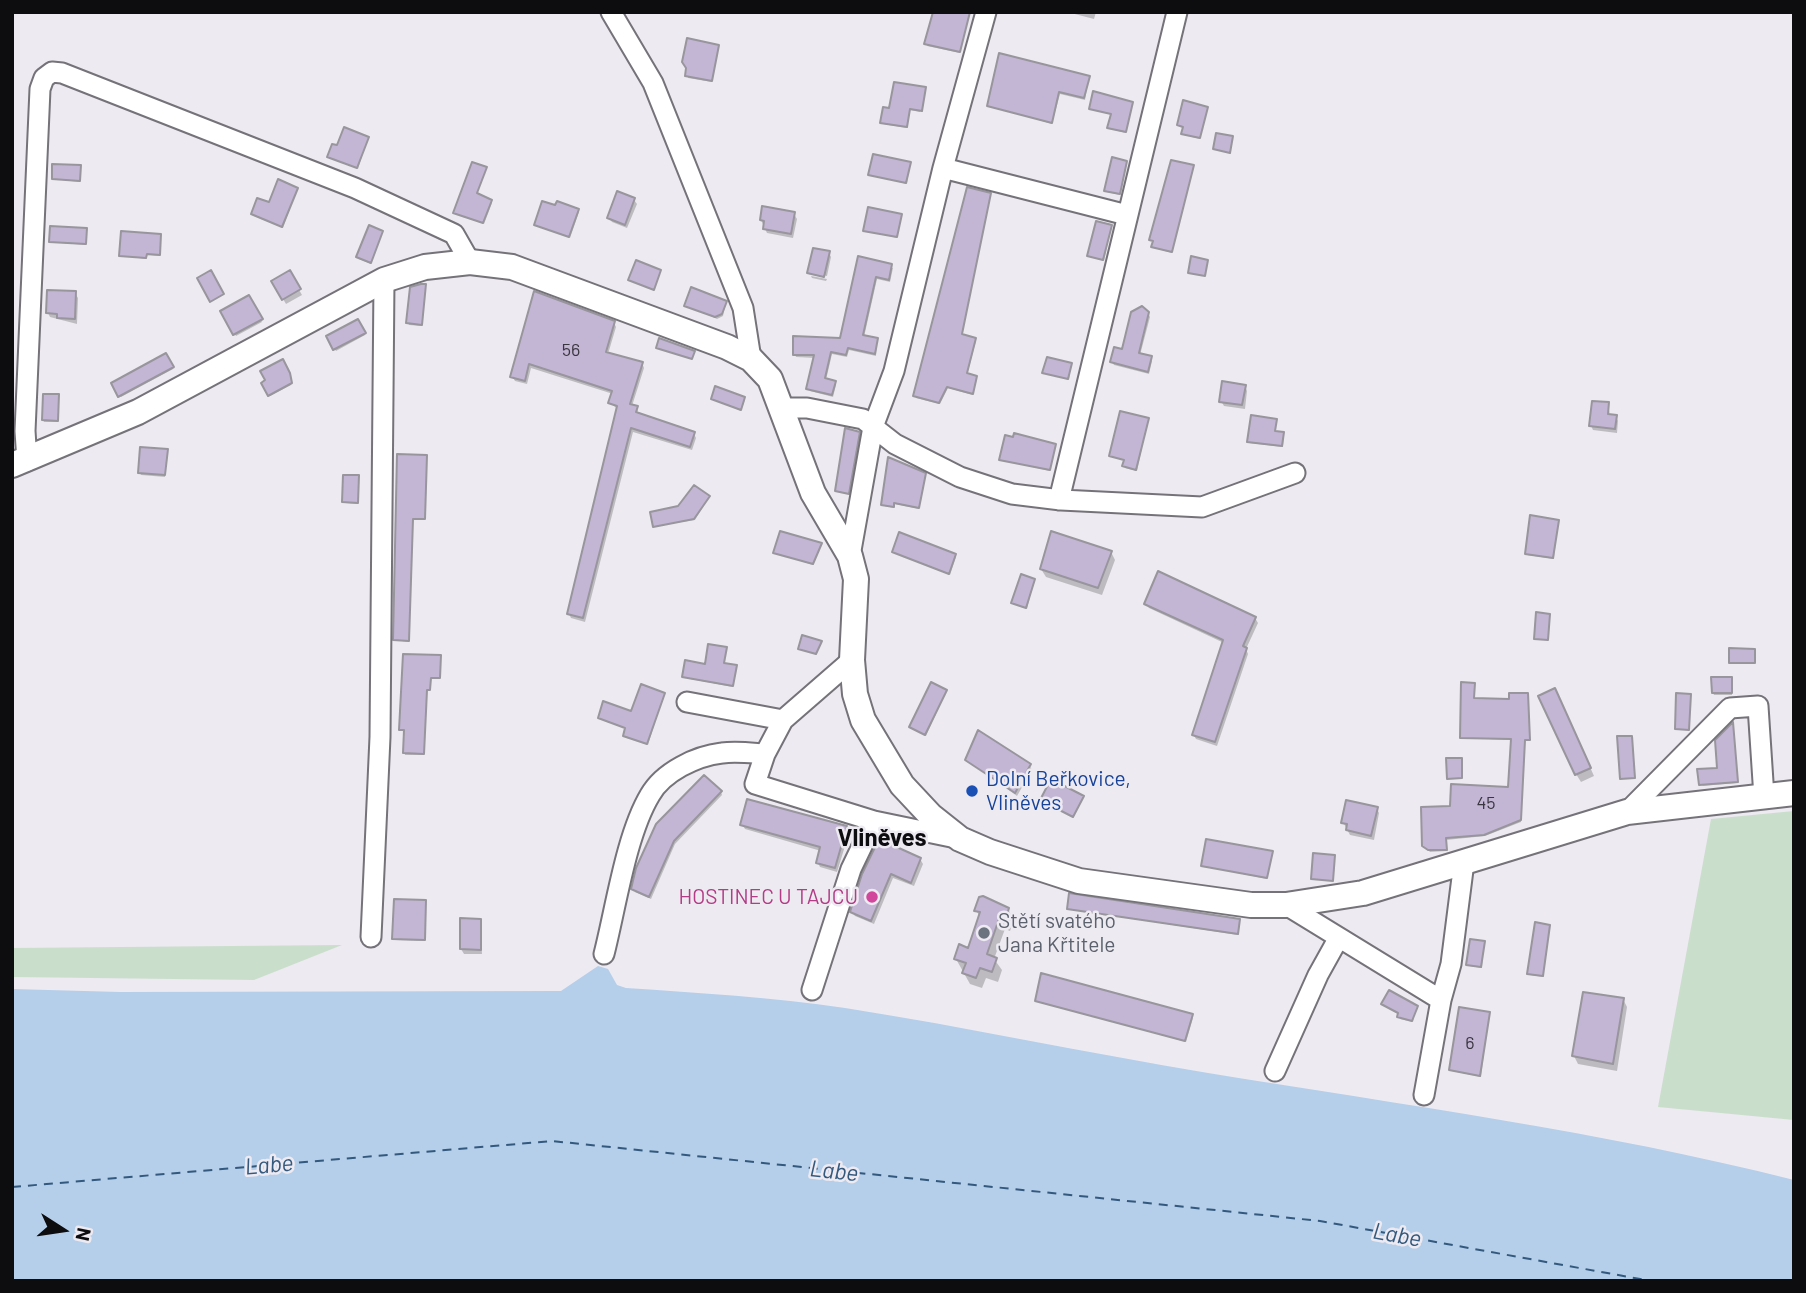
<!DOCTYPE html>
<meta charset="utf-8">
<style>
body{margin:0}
#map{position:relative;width:1806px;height:1293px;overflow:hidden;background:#edeaf1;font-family:Barlow,sans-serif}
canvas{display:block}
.frame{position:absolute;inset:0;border:14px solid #0d0c0f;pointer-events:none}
.north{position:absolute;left:28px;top:1195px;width:70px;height:70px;-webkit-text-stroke:5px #edeaf1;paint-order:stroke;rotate:102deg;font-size:19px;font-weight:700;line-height:28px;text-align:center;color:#0d0c0f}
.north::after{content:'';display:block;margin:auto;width:24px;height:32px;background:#0d0c0f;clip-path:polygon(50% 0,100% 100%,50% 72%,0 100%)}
</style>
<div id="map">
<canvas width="1806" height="1293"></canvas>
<div class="frame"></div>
<div class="north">N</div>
</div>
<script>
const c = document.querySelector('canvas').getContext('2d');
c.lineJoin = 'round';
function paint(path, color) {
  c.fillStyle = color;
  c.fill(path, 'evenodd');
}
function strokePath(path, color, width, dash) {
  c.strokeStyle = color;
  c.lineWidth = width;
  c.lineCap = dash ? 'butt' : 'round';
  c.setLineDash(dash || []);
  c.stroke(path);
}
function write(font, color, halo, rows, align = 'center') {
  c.font = font + ' Barlow,sans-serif';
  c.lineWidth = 5;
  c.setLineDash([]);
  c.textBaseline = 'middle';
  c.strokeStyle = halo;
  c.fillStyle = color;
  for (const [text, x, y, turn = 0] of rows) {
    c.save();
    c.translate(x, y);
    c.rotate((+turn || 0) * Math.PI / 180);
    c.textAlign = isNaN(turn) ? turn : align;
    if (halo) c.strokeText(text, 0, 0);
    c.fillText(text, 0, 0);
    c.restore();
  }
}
const green = new Path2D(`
 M1794 811V1120L1658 1107 1711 819Z
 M342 945 254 980 12 977V948Z`);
const water = new Path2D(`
 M598 966 608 969 617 985 626 988C699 993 772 997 845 1008 966 1027 1087 1053 1208 1073 1404 1105 1601 1131 1794 1180V1281H12V989L120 992 561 991Z`);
const shadow = new Path2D(`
 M935 12H970L960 53 927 46Z
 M1067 12H1096L1094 19Z
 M718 48 712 82 688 78V68Z
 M1089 78 1085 100 1060 94 1052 124 989 105Z
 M924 89 920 112 910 110 907 128 883 124 891 110Z
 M1132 103 1126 133 1110 129 1112 115 1091 109Z
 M1207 108 1200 139 1184 135V128L1179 125Z
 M368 138 358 169 330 158 338 148Z
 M1126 162 1120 195 1107 192 1106 190Z
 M910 164 907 184 870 175Z
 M80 167V182L53 179Z
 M1193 167 1172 253 1154 248 1155 242 1151 239Z
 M485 169 477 195 492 203 484 224 454 213Z
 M297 189 283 228 254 216 253 214Z
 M990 194 962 336 976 341 967 375 977 379 973 395 948 388 940 404 916 398Z
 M634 200 637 204 627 228 612 222 609 218Z
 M556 208 579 212 570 238 536 225Z
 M794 214 797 219 793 238 767 233 761 220Z
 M901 216 897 238 865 230Z
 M1111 226 1104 261 1090 257 1089 256Z
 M87 231 86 245 51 242Z
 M382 232 371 264 359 259 358 257Z
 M160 235V256L147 255V259L121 256Z
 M829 253 831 257 827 276 810 272V275L809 273Z
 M860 258 893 268 890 282 877 279 864 337 877 339 876 356 849 350 847 357 832 354 826 380 836 385 833 397 810 391 815 358 796 357 795 354 841 339Z
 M289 272 302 295 286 304 273 282Z
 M811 276 827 279 826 281 812 278Z
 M425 286 422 326 409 325 408 323Z
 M75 293 78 298 77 324 50 317 48 313Z
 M535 293 614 323 616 327 608 354 642 363 644 368 632 406 637 408 639 415 694 434 696 438 692 450 633 432 585 622 571 618 569 614 618 409 610 403 613 394 531 368 527 384 515 381 512 376Z
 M249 297 262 322 236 336 222 312Z
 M726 302 723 316 717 319 686 305Z
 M1148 313 1150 317 1140 355 1152 361 1149 374 1114 365 1112 362 1124 351Z
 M357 321 365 335 336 351 328 337Z
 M166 355 173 369 121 397 113 383Z
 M1071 365 1069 380 1044 372Z
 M291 376V385L270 396 263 383Z
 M1245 386 1247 391 1245 409 1224 406 1221 401Z
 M58 396V422H44L43 420Z
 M713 399H744L745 400 741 411Z
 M1608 404 1610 416 1616 417 1618 421 1617 433 1593 430 1591 426Z
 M1148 420 1137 471 1125 468V461L1111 456Z
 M1276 421 1275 432 1284 436 1283 447 1249 443Z
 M1055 445 1050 471 1001 460Z
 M167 451 165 477 141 475 140 473Z
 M398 456 427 458 425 520H413L409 642 395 640Z
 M924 475 919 509 895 504 894 508 884 506Z
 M358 477V504L345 503 344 502Z
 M709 497 695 520 655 526 679 508Z
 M1558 521 1554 559 1527 555 1526 553Z
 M821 544 813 565 775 553Z
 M894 552 955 555 956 557 950 575Z
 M1111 552 1115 560 1102 595 1046 577 1041 569Z
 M1034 581 1027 609 1014 604 1013 603Z
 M1146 603 1255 618 1258 623 1246 649 1248 654 1217 746 1196 739 1193 734 1224 643 1149 608Z
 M726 649 724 665 737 668 733 687 685 678Z
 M1754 650 1755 664 1730 662Z
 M441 658 440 679H431L430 691H427L424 755H405V731L401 729Z
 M1732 681V695H1714L1713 693Z
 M1475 686 1474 700H1511L1528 696 1530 741H1525L1521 822 1485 836 1446 840 1447 851 1430 852 1424 846 1452 808 1510 789 1513 740 1462 738Z
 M946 692 926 736 912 729 911 727Z
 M664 694 648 745 626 737 627 729 600 718 632 713Z
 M1559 698 1594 776 1581 782 1576 774Z
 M1733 725 1737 783 1702 786 1719 769Z
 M967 760 1029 765 1032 770 1017 796Z
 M721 792 722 795 675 844 651 899 635 892 638 868Z
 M1377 809 1379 813 1374 840 1350 835 1343 822Z
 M742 824 846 828 849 833 837 872 820 867 818 863 821 851 745 829Z
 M1272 853 1267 879 1203 866Z
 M920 859 923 864 914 886 893 878 874 924 855 916 852 912 864 874Z
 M425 902V941L395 940 394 939Z
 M1008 909 1014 920 1010 931 1005 929 994 959 1002 970 998 982 986 978 982 988 970 984 956 959 969 950 980 917 976 910Z
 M1068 909 1239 920 1240 922 1238 935Z
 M480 920 482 954H464L461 949Z
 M1549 926 1543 977 1530 975 1529 974Z
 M1484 943 1482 968 1469 966 1468 964Z
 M1623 999 1627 1007 1617 1071 1578 1064 1574 1056Z
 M1036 1000 1192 1016 1193 1018 1186 1042Z
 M1384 1005 1416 1007 1413 1022 1400 1019V1014Z
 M1489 1014 1481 1077 1452 1071 1451 1069Z`);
const ferry = new Path2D(`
 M12 1187 552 1141 1320 1221 1651 1281`);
const building = new Path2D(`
 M933 12H970L960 52 924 44Z
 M687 38 719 45 712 81 685 76 686 68 682 62Z
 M999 53 1090 76 1084 98 1059 92 1052 123 987 106Z
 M894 82 926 87 922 111 910 109 907 127 880 123 883 107 889 108Z
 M1093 91 1133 102 1126 132 1107 128 1111 114 1089 109Z
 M1183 100 1208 107 1200 138 1181 134 1183 127 1177 125Z
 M344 127 369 137 357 168 327 157 332 144 337 145Z
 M1216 133 1233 136 1230 153 1213 149Z
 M873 154 911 162 906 183 868 175Z
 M1112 157 1127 161 1120 194 1104 191Z
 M1171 160 1194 165 1172 252 1151 247 1153 241 1149 240Z
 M472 162 487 167 477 193 492 200 483 223 453 213Z
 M52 164 81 165 80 181 52 179Z
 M278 179 298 188 282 227 251 214 257 198 269 202Z
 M967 187 991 193 962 334 976 338 967 373 977 376 973 394 947 387 939 403 913 396Z
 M617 191 635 198 625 225 607 218Z
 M542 201 555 205 557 201 579 209 569 237 534 225Z
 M762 206 795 212 791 234 763 229 764 221 760 220Z
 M868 207 902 214 897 237 863 231Z
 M1096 221 1112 225 1103 260 1087 256Z
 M369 225 383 231 371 263 356 257Z
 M50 226 87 228 86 244 49 242Z
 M121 231 161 234 160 255 147 254 146 258 119 256Z
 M813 248 830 251 824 277 807 273Z
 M858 256 892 264 889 280 876 277 863 335 878 338 875 354 848 348 846 355 831 352 825 378 836 381 832 395 806 389 814 355H793V336L840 338Z
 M1191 256 1208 260 1205 276 1188 273Z
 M636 260 661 270 654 290 628 280Z
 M211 270 224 294 210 302 197 278Z
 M290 270 301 289 282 300 271 281Z
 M421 284H426L422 325 406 323 410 287Z
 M691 287 727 301 722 314 715 317 684 306Z
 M47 290 76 291 75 319 57 318V314L46 313Z
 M534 291 615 321 606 352 643 362 630 404 638 406 636 412 695 432 690 447 631 428 583 618 567 614 617 406 608 403 612 391 529 364 525 381 510 377Z
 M249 295 263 319 233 335 220 311Z
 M1142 306 1149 312 1139 353 1152 356 1148 372 1110 362 1114 347 1122 349 1131 312Z
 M358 319 366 333 333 350 326 336Z
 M659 338 695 351 692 359 656 348Z
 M166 353 174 367 118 397 111 383Z
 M1047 357 1072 363 1068 379 1042 373Z
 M283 359 290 373 292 383 268 396 261 383 265 380 260 371Z
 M1222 381 1246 385 1242 405 1219 402Z
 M715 386 745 397 741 410 711 399Z
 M43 394H59L58 421 42 420Z
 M1592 401 1609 402 1608 414 1617 415 1615 429 1589 426Z
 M1120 411 1149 418 1136 470 1122 466 1124 460 1109 456Z
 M1251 415 1277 419 1275 431 1284 432 1282 446 1247 442Z
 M845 428 860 432 849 494 835 491Z
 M1014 433 1056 444 1050 470 999 460 1005 435 1013 437Z
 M140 447 168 449 165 475 138 473Z
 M397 454 427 455 425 519H413L409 641 393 640Z
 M888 457 926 473 919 508 894 503V507L881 505Z
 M343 475H359L358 503 342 502Z
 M694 485 710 496 694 519 653 527 650 512 678 506Z
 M1530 515 1559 520 1553 558 1525 554Z
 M780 531 822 543 813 564 773 553Z
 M1051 531 1112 551 1098 588 1040 569Z
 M899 532 956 554 949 574 892 552Z
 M1158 571 1256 617 1243 646 1247 648 1215 742 1192 735 1223 640 1144 604Z
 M1021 574 1035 579 1026 608 1011 603Z
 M1536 612 1550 614 1548 640 1534 639Z
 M802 635 822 641 816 654 798 649Z
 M708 644 727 647 724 663 737 665 733 686 682 677 685 660 705 664Z
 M1729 648 1755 649V663H1729Z
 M403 654 441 655 440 678H431L430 690H427L424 754 403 753 404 730H399Z
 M1711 677H1732V693H1712Z
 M931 682 947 690 925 735 909 727Z
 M1461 682 1475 683 1474 698 1509 699V693H1528L1530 740H1525L1521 820 1484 835 1446 838 1447 850H1428L1422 846 1421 807 1450 806 1451 784 1508 787 1511 739 1460 738Z
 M641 684 665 693 647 744 623 736 625 728 598 718 603 701 631 711Z
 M1555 688 1591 768 1575 775 1538 696Z
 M1676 693 1691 694 1689 730 1675 729Z
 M1733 722 1738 782 1699 785 1697 769 1717 768 1715 740Z
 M978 730 1031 764 1015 793 965 760Z
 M1617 736H1632L1635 778 1620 779Z
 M1446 758H1462V778L1447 779Z
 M704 775 722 791 674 841 649 897 631 889 636 868 656 824Z
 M1051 779 1084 796 1073 817 1040 800Z
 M747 799 847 826 835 868 816 863 820 847 740 825Z
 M1346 800 1378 807 1371 836 1346 830 1347 824 1341 823Z
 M879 839 921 858 911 883 891 874 871 921 850 912 862 874Z
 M1206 839 1273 851 1267 878 1201 866Z
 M1313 853 1335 855 1333 881 1311 879Z
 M1069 893 1240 919 1238 934 1067 909Z
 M983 896 1009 908 1005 921 999 919 987 954 997 958 992 972 980 968 976 978 962 973 966 963 954 959 959 944 968 948 980 912 974 911 979 897Z
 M394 899 426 900 425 940 392 939Z
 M460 918 481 919V950L460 949Z
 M1535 922 1550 925 1543 976 1527 974Z
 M1470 939 1485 941 1481 967 1466 965Z
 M1041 973 1193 1014 1185 1041 1035 1001Z
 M1389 990 1418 1006 1412 1021 1397 1017 1398 1013 1381 1004Z
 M1583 992 1624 998 1613 1064 1572 1056Z
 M1459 1007 1490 1012 1480 1076 1449 1070Z`);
const minor = new Path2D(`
 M611 12 653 83 743 308 751 359
 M943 168 1127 215
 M781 408H807L863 419 895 444 960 477 1012 494 1061 500 1202 507 1295 473
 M27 461 25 431 40 89 44 78 52 72 62 73 355 188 454 234 470 262
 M1059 500 1177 12
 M850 556 873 427 894 371 943 168 986 12
 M687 702 783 720 852 660
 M783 720 765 754 755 784 874 821 956 838
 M1627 812 1730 708 1758 706 1764 797
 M1286 905 1441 1000 1424 1095
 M371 937 380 737 384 280
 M604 954C616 907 626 835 650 795 663 772 696 756 722 753 736 751 751 753 765 754
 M812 990 851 869 874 821
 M1441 1000 1451 964 1464 862
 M1275 1071 1318 975 1338 939`);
const tertiary = new Path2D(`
 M12 465 138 412 384 280 425 267 470 262 512 267 727 347 751 359 770 379 813 493 850 556 856 579 852 660 855 694 863 720 902 785 931 816 960 839 990 852 1079 881 1251 905H1286L1363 893 1627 812 1794 793`);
const markers = [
 [972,791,7,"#1a4fb4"],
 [872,897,7,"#d1479c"],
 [984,933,7,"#6b7280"]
];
const numberNames = [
 ["56",571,350],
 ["45",1486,803],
 ["6",1470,1043]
];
const transitNames = [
 ["Dolní Beřkovice,",986,779],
 ["Vliněves",986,803]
];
const hotelNames = [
 ["HOSTINEC U TAJCU",858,897]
];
const worshipNames = [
 ["Stětí svatého",998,921],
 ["Jana Křtitele",998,945]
];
const waterNames = [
 ["Labe",269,1165,-5],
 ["Labe",834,1171,6],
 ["Labe",1397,1235,10]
];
const quarterNames = [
 ["Vliněves",882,838]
];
paint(green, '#cadecc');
paint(water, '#b5cee9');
paint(shadow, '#0003');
strokePath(ferry, '#33597e', 2, [9, 7]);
paint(building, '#c3b6d5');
strokePath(building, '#98959c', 2);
strokePath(minor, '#757279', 23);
strokePath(tertiary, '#757279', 28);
strokePath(minor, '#fff', 19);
strokePath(tertiary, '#fff', 24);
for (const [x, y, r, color] of markers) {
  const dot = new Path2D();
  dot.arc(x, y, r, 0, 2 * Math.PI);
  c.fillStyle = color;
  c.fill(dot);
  strokePath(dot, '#edeaf1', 2.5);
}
write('18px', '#3a3640', null, numberNames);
write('21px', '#164399', '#edeaf1', transitNames, 'left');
write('21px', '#b23c85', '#edeaf1', hotelNames, 'right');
write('21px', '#5b616d', '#edeaf1', worshipNames, 'left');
write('italic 23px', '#33597e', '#edeaf1', waterNames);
write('bold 24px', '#0d0c0f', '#edeaf1', quarterNames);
</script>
